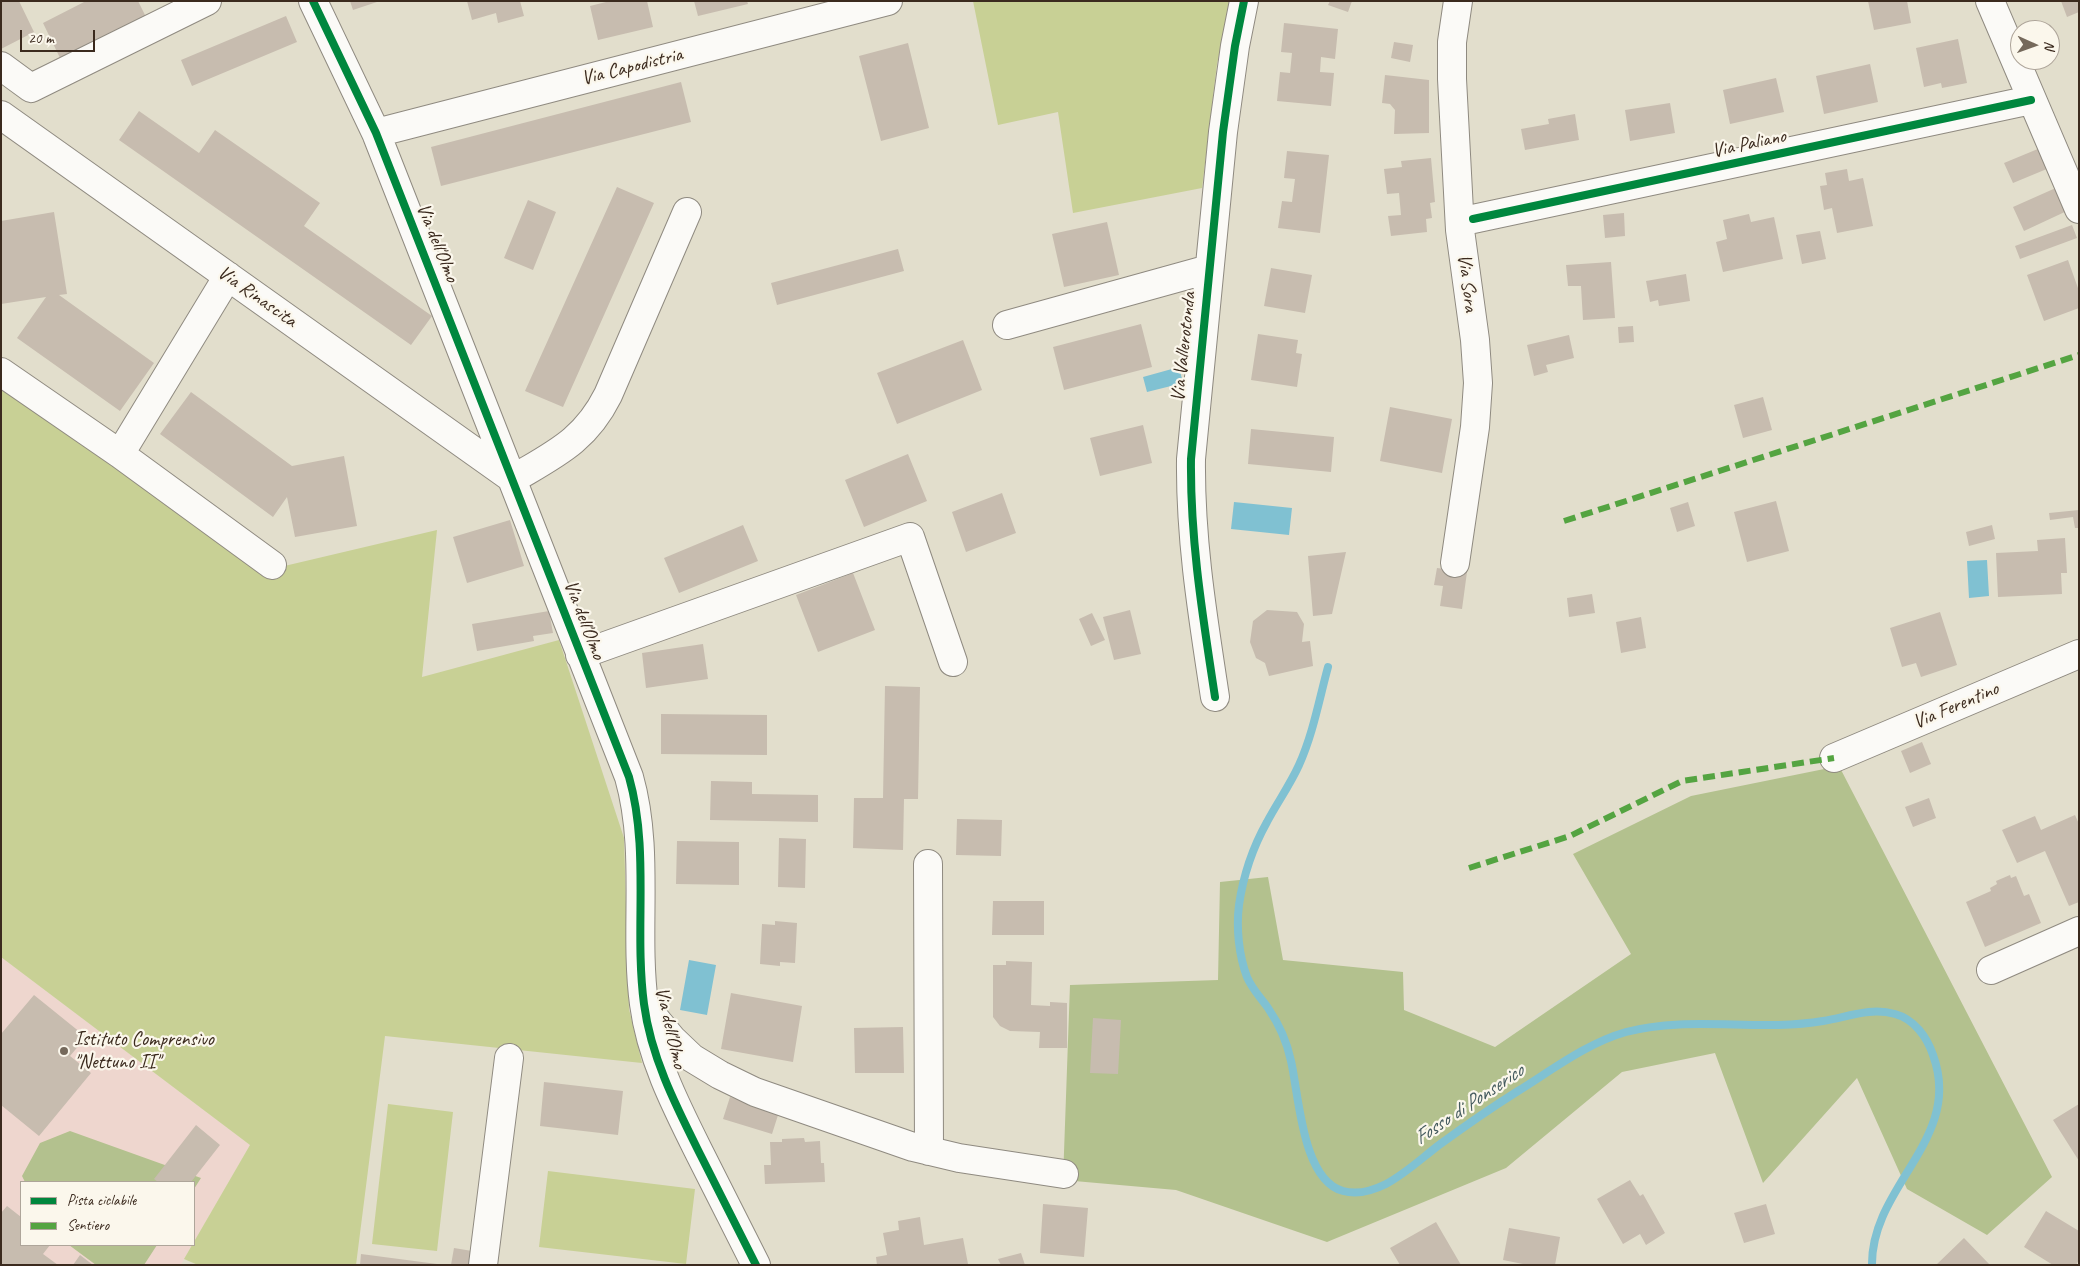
<!DOCTYPE html>
<style>
body{margin:0}
#map{position:relative;width:2080px;height:1266px;overflow:hidden;background:#e2decc;font-family:Caveat,sans-serif}
canvas{display:block}
.frame{position:absolute;inset:0;border:2px solid #3b2a1e;pointer-events:none}
.legend{position:absolute;left:20px;top:1181px;width:175px;height:65px;box-sizing:border-box;background:#fbf7ec;border:1px solid #aea59a;margin:0;padding:6px 9px;list-style:none;font-size:15px;color:#3b2a1e}
.legend li{display:flex;align-items:center;gap:10px;height:25px}
.legend b{width:25px;border:1px solid #aea59a}
.north{position:absolute;left:2010px;top:20px;width:50px;height:50px;box-sizing:border-box;background:#fbf7ec;border:1px solid #aea59a;border-radius:50%;rotate:92deg;font-size:14px;font-weight:700;line-height:20px;text-align:center;color:#3b2a1e}
.north::after{content:'';display:block;margin:auto;width:18px;height:22px;background:#75695b;clip-path:polygon(50% 0,100% 100%,50% 72%,0 100%)}
.scale{position:absolute;left:20px;top:30px;width:75px;height:22px;box-sizing:border-box;border:2px solid #3b2a1e;border-top:0;padding-left:6px;font-size:15px;line-height:18px;white-space:nowrap;color:#3b2a1e;-webkit-text-stroke:4px #fbf7ec;paint-order:stroke}
</style>
<div id="map">
<canvas width="2080" height="1266"></canvas>
<div class="frame"></div>
<ul class="legend">
<li><b style="height:6px;background:#00873e"></b>Pista ciclabile</li>
<li><b style="height:6px;background:#54a441"></b>Sentiero</li>
</ul>
<div class="north">N</div>
<div class="scale">20 m</div>
</div>
<script>
const c = document.querySelector('canvas').getContext('2d');
c.lineJoin = 'round';
function paint(path, color) {
  c.fillStyle = color;
  c.fill(path, 'evenodd');
}
function strokePath(path, color, width, dash) {
  c.strokeStyle = color;
  c.lineWidth = width;
  c.lineCap = dash ? 'butt' : 'round';
  c.setLineDash(dash || []);
  c.stroke(path);
}
function write(font, color, halo, rows, align = 'center') {
  c.font = font + ' Caveat,sans-serif';
  c.lineWidth = 4.5;
  c.setLineDash([]);
  c.textBaseline = 'middle';
  c.strokeStyle = halo;
  c.fillStyle = color;
  for (const [text, x, y, turn = 0] of rows) {
    c.save();
    c.translate(x, y);
    c.rotate((+turn || 0) * Math.PI / 180);
    c.textAlign = isNaN(turn) ? turn : align;
    if (halo) c.strokeText(text, 0, 0);
    c.fillText(text, 0, 0);
    c.restore();
  }
}
const built = new Path2D(`
 M1 957 250 1145 194 1242V1182H21V1245H192L181 1265H1Z`);
const green = new Path2D(`
 M973 1H1231L1217 64 1202 188 1073 213 1058 112 998 125Z
 M1 385 259 572 437 530 422 677 559 640 624 838 629 1009 642 1063 385 1036 356 1265H198L184 1259 250 1145 1 957Z
 M388 1104 453 1112 437 1251 372 1244Z
 M548 1171 695 1189 686 1264 539 1247Z`);
const forest = new Path2D(`
 M1839 766 2052 1177 1987 1235 1907 1189 1857 1078 1763 1183 1715 1053 1622 1072 1506 1168 1327 1242 1176 1190 1063 1180 1070 985 1218 980 1220 882 1268 877 1283 960 1403 972 1404 1010 1495 1047 1631 954 1573 854 1691 796Z
 M70 1131 201 1178 194 1189V1182H25L22 1176 40 1143Z
 M69 1245H157L144 1265H96Z`);
const water = new Path2D(`
 M1179 367 1183 383 1147 392 1143 377Z
 M1234 502 1292 508 1289 535 1231 529Z
 M1987 560 1989 596 1969 598 1967 561Z
 M689 960 716 965 707 1015 680 1010Z`);
const stream = new Path2D(`
 M1328 667C1319 700 1313 734 1299 765 1290 785 1277 803 1267 822 1253 847 1243 877 1239 905 1236 928 1239 956 1247 977 1252 989 1261 998 1268 1008 1279 1024 1287 1042 1291 1061 1299 1095 1302 1180 1343 1191 1357 1195 1374 1190 1386 1184 1405 1174 1422 1158 1439 1145 1465 1126 1491 1108 1518 1091 1552 1070 1587 1043 1626 1032 1690 1015 1758 1032 1823 1021 1848 1017 1870 1007 1895 1014 1914 1019 1927 1037 1933 1055 1964 1139 1871 1185 1872 1265`);
const building = new Path2D(`
 M1 1H19L34 32 1 49Z
 M86 1H138L146 17 61 60 43 23Z
 M350 1H377V2L353 10Z
 M467 1H520L524 16 498 23 496 13 472 20Z
 M610 1H647L653 27 598 40 590 6Z
 M694 1H747L748 4 698 16Z
 M1330 1H1352L1348 12 1328 5Z
 M1868 1H1907L1911 23 1874 30Z
 M2061 1H2079V12L2067 17Z
 M286 16 297 42 192 86 181 60Z
 M1284 23 1338 29 1335 59 1321 57 1320 72 1334 73 1331 106 1277 101 1280 72 1290 73 1292 53 1281 52Z
 M1958 39 1967 83 1942 88 1941 83 1924 87 1916 48Z
 M1394 42 1413 45 1410 62 1391 58Z
 M908 43 929 128 881 141 859 56Z
 M1870 64 1878 102 1824 114 1816 76Z
 M1385 75 1429 80V133L1394 134 1395 110 1390 104 1382 103Z
 M1776 78 1784 112 1730 124 1723 90Z
 M681 82 691 122 441 186 431 147Z
 M1670 103 1675 133 1630 141 1625 110Z
 M139 111 199 153 215 130 320 203 304 226 432 316 411 345 119 140Z
 M1575 114 1579 140 1525 150 1521 129 1549 124 1548 119Z
 M2045 146 2054 166 2013 183 2004 163Z
 M1287 151 1329 155 1320 233 1278 228 1282 201 1292 202 1295 179 1284 178Z
 M1431 158 1435 202 1430 203 1432 218 1426 219 1427 232 1391 236 1388 216 1401 215 1399 193 1387 194 1384 169 1402 167 1401 161Z
 M1847 169 1849 181 1863 178 1873 226 1837 233 1832 208 1824 210 1820 186 1827 185 1825 173Z
 M617 187 654 203 563 407 525 391Z
 M2058 187 2069 210 2024 231 2013 207Z
 M528 200 556 212 533 270 504 258Z
 M54 212 67 294 59 295 154 363 120 411 17 338 46 297 1 304V221Z
 M1624 213 1625 236 1605 238 1603 215Z
 M1749 214 1751 222 1774 217 1783 259 1723 272 1716 242 1727 239 1723 220Z
 M1107 222 1119 275 1064 287 1052 234Z
 M2072 225 2077 238 2020 259 2015 246Z
 M1820 231 1826 259 1802 264 1796 235Z
 M898 249 904 271 777 305 771 283Z
 M2068 260 2079 291V308L2044 321 2027 275Z
 M1611 262 1615 318 1583 320 1581 286H1568L1566 265Z
 M1271 268 1312 275 1305 313 1264 306Z
 M1686 274 1690 301 1659 306 1658 300 1650 302 1646 281Z
 M1141 324 1152 367 1064 390 1053 347Z
 M1633 326 1634 342 1619 343 1618 327Z
 M1258 334 1298 340 1296 353 1302 354 1297 387 1251 380Z
 M1569 335 1574 358 1546 365 1548 372 1534 376 1527 345Z
 M963 340 982 390 897 424 877 373Z
 M191 392 292 466 344 456 357 526 295 537 287 497 273 517 160 434Z
 M1763 397 1772 430 1743 438 1734 405Z
 M1390 407 1452 419 1442 473 1380 461Z
 M1143 425 1152 463 1100 476 1090 438Z
 M1251 429 1334 437 1331 472 1248 464Z
 M908 454 927 501 864 527 845 480Z
 M1002 493 1016 533 966 552 952 512Z
 M1776 501 1789 551 1747 562 1734 512Z
 M1688 502 1695 526 1677 532 1670 508Z
 M2079 510V528H2075L2073 517 2050 520 2049 513Z
 M510 520 524 566 467 583 453 537Z
 M743 525 758 561 679 593 664 558Z
 M1992 525 1995 539 1969 546 1966 532Z
 M2065 538 2067 573H2061L2062 594 1998 597 1996 553 2038 551 2037 540Z
 M1346 552 1332 614 1313 616 1308 556Z
 M1437 568 1467 572 1462 609 1440 606 1443 586 1434 585Z
 M853 573 875 630 818 652 796 595Z
 M1592 594 1595 613 1569 617 1567 598Z
 M1130 610 1141 654 1114 660 1103 617Z
 M1267 610 1297 612 1304 624 1302 642 1310 641 1313 666 1269 676 1265 663 1256 658 1250 642 1253 621Z
 M549 611 553 633 533 636 534 641 477 651 472 624Z
 M1940 612 1957 665 1921 677 1916 663 1902 667 1890 628Z
 M1092 613 1105 640 1091 646 1079 619Z
 M1641 617 1646 648 1621 653 1616 622Z
 M703 644 708 679 646 688 642 653Z
 M885 686 920 687 918 799H904L903 850 853 848 854 798H883Z
 M661 714 767 715V755L661 754Z
 M1922 742 1931 764 1910 773 1901 751Z
 M711 781 752 782V794L818 795V822L710 820Z
 M1929 798 1936 818 1913 827 1905 807Z
 M2075 815 2079 824V902L2069 906 2045 851 2017 863 2002 830 2035 816 2041 830Z
 M957 819 1002 820 1001 856 956 855Z
 M779 838 806 839 805 888 778 887Z
 M677 841 739 842V885L676 884Z
 M2010 875 2011 878 2016 876 2024 896 2029 894 2041 923 1985 947 1966 902 1991 891 1990 888 1997 884 1996 881Z
 M993 901H1044V935H992Z
 M775 921 797 923 795 963 780 962V966L760 964 762 924 775 925Z
 M1006 961 1032 962 1031 1005 1050 1006V1002L1067 1003V1048H1039L1040 1032 1010 1031 1000 1026 993 1017V965H1006Z
 M731 993 802 1006 793 1062 721 1049Z
 M34 995 86 1037 70 1056 91 1073 39 1136 1 1105V1034Z
 M1093 1018 1121 1020 1118 1074 1090 1073Z
 M903 1027 904 1073H855L854 1028Z
 M544 1082 623 1091 618 1135 540 1126Z
 M730 1097 779 1112 772 1134 723 1119Z
 M2079 1104V1161L2053 1120Z
 M196 1125 220 1145 191 1182H158L154 1179Z
 M804 1138 805 1142 820 1141 821 1163H824L825 1182 765 1184 764 1165H771L770 1142H782V1139Z
 M1630 1180 1640 1196 1643 1194 1665 1233 1646 1245 1640 1234 1623 1244 1597 1199Z
 M1043 1204 1088 1208 1084 1257 1040 1253Z
 M1766 1204 1775 1234 1744 1243 1734 1213Z
 M7 1206 21 1217V1245H50L43 1254 58 1265H4L1 1263V1213Z
 M2046 1211 2079 1231V1260L2076 1265H2053L2024 1247Z
 M920 1217 924 1245 963 1238 968 1264 877 1265 876 1257 887 1255 883 1233 899 1230 898 1221Z
 M1436 1222 1461 1265H1400L1390 1248Z
 M1509 1228 1560 1237 1555 1265H1528L1503 1260Z
 M1964 1238 1990 1265H1936Z
 M454 1248 478 1252 476 1265H451Z
 M1021 1253 1025 1265H1001L998 1259Z
 M361 1254 437 1264V1265H360Z
 M80 1255 93 1265H73Z`);
const minor = new Path2D(`
 M313 1 376 133 629 777C650 851 634 929 644 1004 651 1058 677 1108 701 1156 719 1192 738 1229 756 1265
 M1990 1 2079 209
 M1 66 31 88 207 1
 M1 115 513 479C555 454 585 441 608 395L687 212
 M376 133 888 1
 M1473 219 2031 100
 M1007 325 1209 269
 M1 372 120 454 272 565
 M120 454 228 276
 M1455 563 1475 427 1478 383 1475 340 1460 230 1452 79V42L1458 1
 M580 655 910 537 953 662
 M1215 697C1203 618 1190 540 1191 459L1223 132 1235 46 1244 1
 M1834 758 2079 654
 M928 864 929 1151
 M1991 970 2079 931
 M648 1010 672 1039 692 1058 720 1075 755 1092 913 1147 959 1158 1064 1174
 M483 1265 509 1058`);
const quiet = new Path2D(`
 M1564 521 2079 355
 M1469 868 1570 836 1682 781 1834 758`);
const cycleway = new Path2D(`
 M313 1 376 133 629 777C650 851 634 929 644 1004 651 1058 677 1108 701 1156 719 1192 738 1229 756 1265
 M1473 219 2031 100
 M1215 697C1203 618 1190 540 1191 459L1223 132 1235 46 1244 1`);
const markers = [
 [64,1051,5,"#75695b"]
];
const streetNames = [
 ["Via Capodistria",632,67,-14],
 ["Via Paliano",1749,144,-12],
 ["Via dell'Olmo",437,243,68],
 ["Via Sora",1467,283,83],
 ["Via Rinascita",257,297,35],
 ["Via Vallerotonda",1184,347,-84],
 ["Via dell'Olmo",584,620,69],
 ["Via Ferentino",1956,706,-23],
 ["Via dell'Olmo",670,1028,77]
];
const poiNames = [
 ["Istituto Comprensivo",74,1040],
 ["\"Nettuno II\"",74,1063]
];
const waterNames = [
 ["Fosso di Ponserico",1469,1105,-34]
];
paint(built, '#eed6ce');
paint(green, '#c8d095');
paint(forest, '#b3c18e');
paint(water, '#80c1d2');
strokePath(stream, '#80c1d2', 8);
paint(building, '#c7bcaf');
strokePath(minor, '#8f8a80', 30);
strokePath(minor, '#fbfaf7', 28);
strokePath(quiet, '#54a441', 6, [12, 6]);
strokePath(cycleway, '#00873e', 8);
for (const [x, y, r, color] of markers) {
  const dot = new Path2D();
  dot.arc(x, y, r, 0, 2 * Math.PI);
  c.fillStyle = color;
  c.fill(dot);
  strokePath(dot, '#fbf7ec', 2);
}
write('20px', '#3b2a1e', '#fbf7ec', streetNames);
write('20px', '#3b2a1e', '#fbf7ec', poiNames, 'left');
write('italic 21px', '#445a5e', '#fbf7ec', waterNames);
</script>
